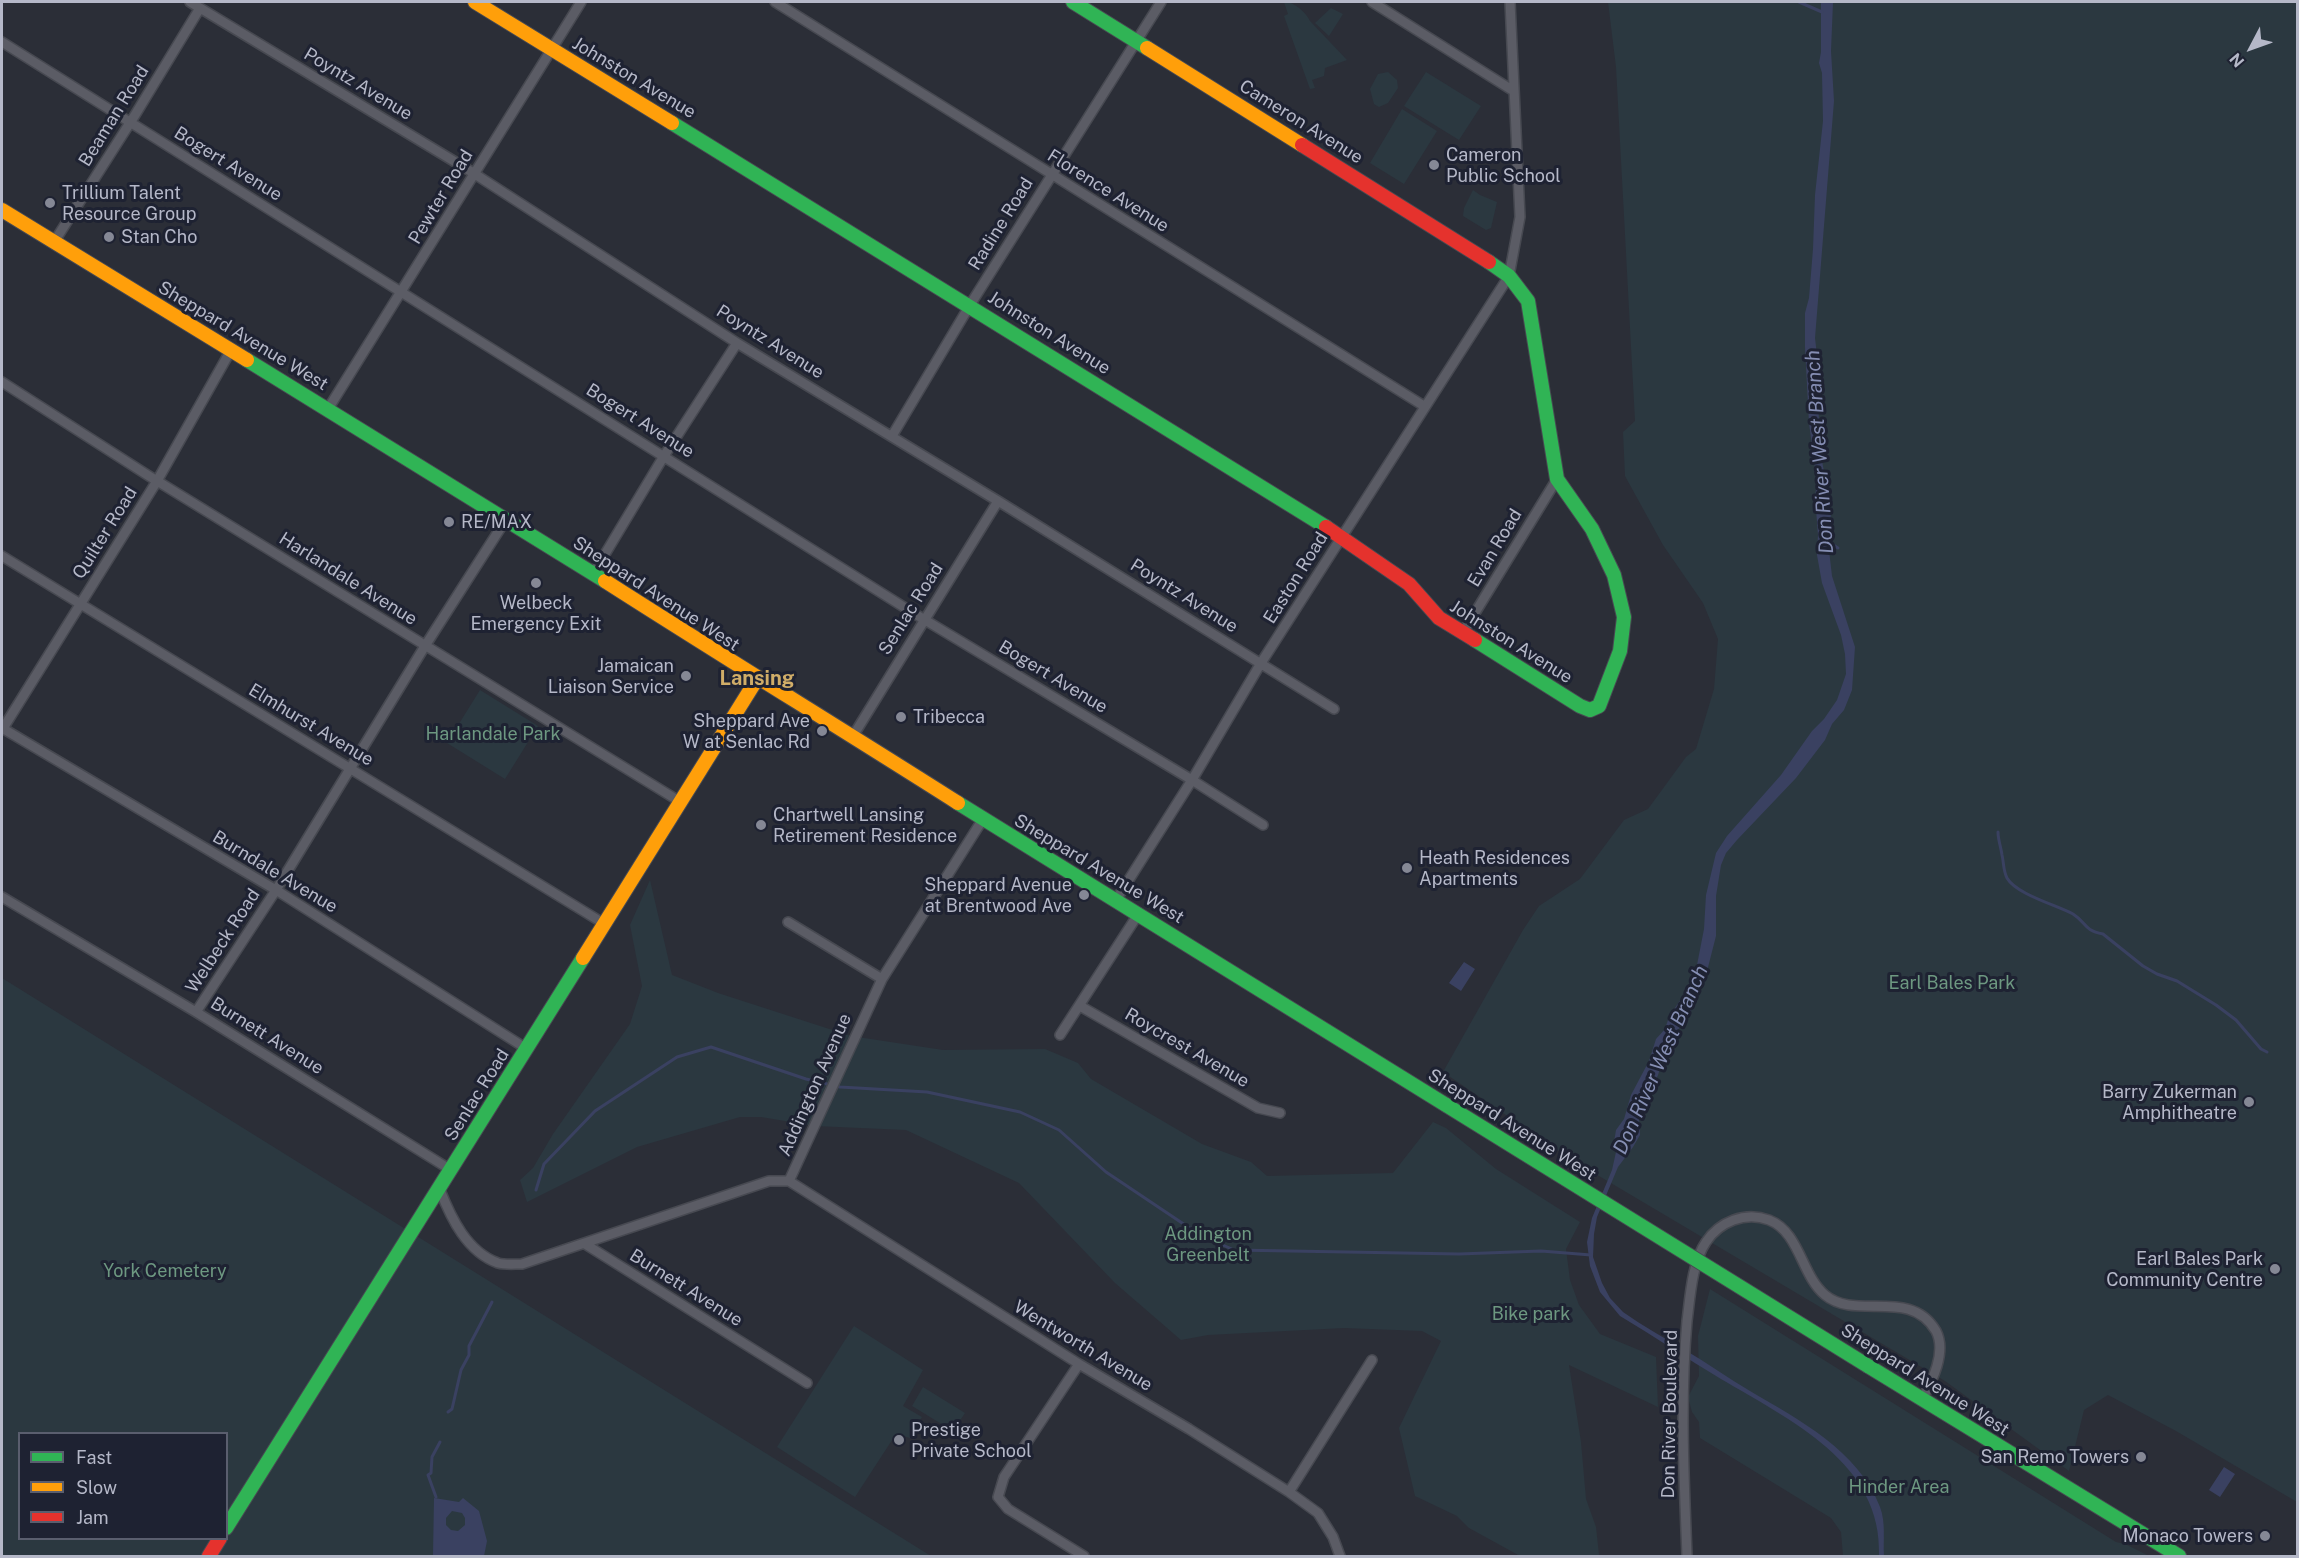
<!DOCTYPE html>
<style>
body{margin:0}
#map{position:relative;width:2299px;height:1558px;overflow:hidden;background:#2b2e37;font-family:"Public Sans",sans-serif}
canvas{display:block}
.frame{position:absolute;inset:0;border:3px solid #b5b8c8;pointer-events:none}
.legend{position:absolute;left:18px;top:1432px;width:210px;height:108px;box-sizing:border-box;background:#1e2232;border:2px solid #5a5e6e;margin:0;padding:8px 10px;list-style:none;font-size:18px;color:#b5b8c8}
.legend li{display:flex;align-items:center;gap:12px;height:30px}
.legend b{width:30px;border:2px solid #5a5e6e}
.north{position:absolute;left:2221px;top:18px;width:60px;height:60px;-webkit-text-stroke:4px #1e2232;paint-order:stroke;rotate:229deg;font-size:16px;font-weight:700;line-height:24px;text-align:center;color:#b5b8c8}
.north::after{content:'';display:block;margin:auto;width:21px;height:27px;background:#b5b8c8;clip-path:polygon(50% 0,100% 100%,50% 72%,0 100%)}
</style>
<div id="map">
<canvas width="2299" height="1558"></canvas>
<div class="frame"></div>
<ul class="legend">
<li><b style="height:8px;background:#30b455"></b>Fast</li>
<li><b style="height:8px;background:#ff9f0a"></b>Slow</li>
<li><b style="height:8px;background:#e5322d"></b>Jam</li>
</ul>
<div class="north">N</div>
</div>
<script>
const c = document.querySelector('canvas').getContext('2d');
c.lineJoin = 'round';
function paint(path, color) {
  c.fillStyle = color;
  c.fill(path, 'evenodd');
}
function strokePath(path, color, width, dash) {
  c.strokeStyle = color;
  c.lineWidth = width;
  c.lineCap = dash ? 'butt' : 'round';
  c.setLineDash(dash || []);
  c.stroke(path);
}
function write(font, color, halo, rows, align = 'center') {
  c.font = font + ' "Public Sans",sans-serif';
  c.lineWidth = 6;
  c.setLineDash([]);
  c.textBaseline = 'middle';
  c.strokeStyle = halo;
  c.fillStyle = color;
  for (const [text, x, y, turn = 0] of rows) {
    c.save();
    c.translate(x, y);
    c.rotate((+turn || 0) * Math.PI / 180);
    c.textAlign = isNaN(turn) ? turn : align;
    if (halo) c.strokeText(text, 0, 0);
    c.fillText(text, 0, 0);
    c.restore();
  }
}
const green = new Path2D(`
 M1284 2C1293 1 1306 12 1310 21L1347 60 1325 68 1324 76 1312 80 1315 88 1310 89 1284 16 1288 14Z
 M1608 2H2297V1502L2176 1431 2108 1395 2084 1410 2069 1471 1945 1381 1572 1160 1443 1072 1523 930 1539 906 1580 879 1624 820 1648 809 1686 757 1696 749 1714 689 1718 639 1703 603 1663 545 1625 476 1623 432 1635 421 1616 67Z
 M1331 8 1343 14 1329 36 1315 23Z
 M1388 72 1397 80 1398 88 1388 103 1379 107 1374 104 1370 89 1378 74Z
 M1426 72 1481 106 1459 140 1404 106Z
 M1402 109 1437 131 1404 184 1370 163Z
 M1473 190 1480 195 1497 202 1491 228 1486 230 1463 216 1464 208Z
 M480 690 538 726 505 779 447 743Z
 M650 880 672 975 718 993 851 1036 943 1050 1045 1049 1078 1063 1091 1079 1202 1144 1251 1162 1267 1176 1393 1173 1433 1122 1446 1128 1496 1169 1580 1222 1566 1249 1570 1280 1579 1305 1600 1334 1656 1357 1658 1407 1569 1365 1581 1442 1586 1499 1596 1527 1599 1555 1520 1556 1469 1528 1457 1516 1415 1496 1399 1428 1441 1341 1422 1331 1344 1328 1208 1335 1181 1340 1115 1283 1019 1183 906 1130 815 1126 761 1117H740L637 1147 527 1202 520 1180 533 1168 553 1134 630 1024 642 986 630 925Z
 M2 978 931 1556H2ZM20 1434H226V1538H20Z
 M1710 1289 2116 1542 2125 1544 2149 1556H1843L1841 1532 1831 1518 1700 1438 1699 1422 1692 1412 1688 1397 1699 1376 1698 1336Z
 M854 1326 923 1370 903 1406 922 1417 910 1438 896 1434 855 1497 777 1447Z
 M923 1387 965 1413 953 1431 912 1406Z`);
const water = new Path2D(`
 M1821 2H1833L1831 51 1834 101 1815 338 1819 372 1817 386 1821 455 1831 511 1829 550 1832 576 1855 647 1852 690 1844 710 1832 724 1825 740 1796 778 1737 840 1726 853 1721 865 1716 896V936L1705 979 1690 1013 1668 1044 1658 1075 1639 1119 1640 1135 1633 1147 1618 1167 1597 1217 1594 1234 1593 1257 1602 1283 1610 1298 1623 1312C1643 1326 1664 1338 1685 1350 1707 1363 1728 1378 1750 1391 1799 1420 1858 1450 1880 1507 1886 1523 1883 1540 1884 1556H1879C1883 1463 1790 1420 1721 1379 1687 1359 1654 1336 1620 1316L1600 1292 1590 1266 1587 1242 1592 1218 1612 1170 1616 1152 1614 1142 1616 1130 1624 1119 1631 1095 1649 1061 1656 1039 1665 1029 1669 1017 1687 990 1697 965 1704 929 1706 895 1716 853 1727 836 1781 775 1812 731 1824 719 1837 700 1846 674 1845 654 1841 635 1822 583 1817 555 1818 535 1815 496 1817 484 1809 423 1805 347V313L1809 298 1813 249 1815 195 1823 121 1822 73 1819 63 1821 52Z
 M1464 962 1475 969 1461 991 1449 983Z
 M2224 1467 2235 1474 2220 1497 2209 1490Z
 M434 1498 459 1502 463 1498 479 1511 487 1541 484 1556H433ZM452 1511 462 1513 465 1518V1525L458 1531 451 1530 446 1525V1518Z`);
const stream = new Path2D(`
 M1799 2 1822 12
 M1827 541 1838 548
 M1998 832C1998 840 2001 847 2002 855 2004 863 2003 870 2007 878 2016 894 2056 905 2073 914 2087 923 2083 930 2103 934L2143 966 2157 974 2177 981 2216 1005 2236 1020 2261 1049 2267 1052
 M536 1190 544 1164 595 1111 677 1057 711 1047 806 1079 840 1087 927 1092 1020 1112 1059 1130 1106 1172 1200 1235 1234 1250 1459 1254 1541 1251 1591 1255
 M448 1412 452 1409 461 1370 469 1355V1346L492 1302
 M436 1497 428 1475 431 1473 432 1457 440 1442`);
const street = new Path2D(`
 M190 2 467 169 737 343 998 501 1334 709
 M775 2 1424 406
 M1372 2 1512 90
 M2 42 915 614 1192 780 1263 825
 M54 242 135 115 200 8
 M2 382 149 476 679 801
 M328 409 581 2
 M892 436 970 305 1161 2
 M2 556 603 923
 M593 574 664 456 737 343
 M1462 634 1557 479
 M2 728 276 890 527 1049
 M2 730 157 481 231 350
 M853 736 998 501
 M2 897 196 1012 451 1170
 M1116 900 1192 780 1261 663 1509 276 1520 217 1510 2
 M788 922 882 979
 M1080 1006 1258 1108 1280 1113
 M196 1012 276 890 425 646 505 521
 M1060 1035 1139 913
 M789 1181 1079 1364 1189 1429 1289 1492 1318 1513 1333 1537 1340 1556
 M789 1181 882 979 983 819
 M440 1190C451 1218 467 1252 498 1263 505 1265 514 1264 522 1264L769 1181H789
 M585 1244 807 1383
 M1079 1364 1004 1477 998 1497 1008 1509 1084 1556
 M1289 1492 1372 1360
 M1687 1556C1684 1478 1680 1400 1687 1321 1690 1298 1692 1262 1706 1242 1719 1222 1745 1211 1769 1220 1800 1232 1801 1275 1825 1295 1856 1321 1910 1287 1936 1331 1947 1352 1932 1381 1922 1400`);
const fast = new Path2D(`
 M1073 2 1147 48
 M672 123 1326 527
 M247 360 605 581
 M1475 640 1580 706 1590 710 1599 706 1620 651 1624 617 1614 575 1592 529 1557 479 1528 301 1509 276 1489 262
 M958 803 1446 1105
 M1868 1366 2179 1556
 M226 1528 583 958`);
const slow = new Path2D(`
 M475 2 672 123
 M1147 48 1302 145
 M2 210 247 360
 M605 581C722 656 840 728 958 803
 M583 958 757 679`);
const jam = new Path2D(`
 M1302 145 1489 262
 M1326 527 1409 584 1439 618 1475 640
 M209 1556 220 1538`);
const fastBridge = new Path2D(`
 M1446 1105 1868 1366`);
const markers = [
 [1434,165,6,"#858895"],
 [50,203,6,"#858895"],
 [109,237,6,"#858895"],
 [449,522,6,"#858895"],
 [536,583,6,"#858895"],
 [686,676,6,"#858895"],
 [901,717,6,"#858895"],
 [822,731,6,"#858895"],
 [761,825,6,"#858895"],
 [1407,868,6,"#858895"],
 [1084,895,6,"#858895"],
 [2249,1102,6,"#858895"],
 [2275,1269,6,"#858895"],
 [899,1440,6,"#858895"],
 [2141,1457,6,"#858895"],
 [2265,1536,6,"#858895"]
];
const streetNames = [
 ["Johnston Avenue",634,78,31],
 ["Poyntz Avenue",358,84,31],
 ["Beaman Road",114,116,-58],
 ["Cameron Avenue",1301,122,32],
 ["Bogert Avenue",228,164,32],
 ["Florence Avenue",1108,191,32],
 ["Pewter Road",441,197,-59],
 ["Radine Road",1001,224,-58],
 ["Johnston Avenue",1049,333,32],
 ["Sheppard Avenue West",243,336,31],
 ["Poyntz Avenue",770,342,32],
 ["Bogert Avenue",640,421,32],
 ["Quilter Road",105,533,-58],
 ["Evan Road",1495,548,-59],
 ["Easton Road",1296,578,-58],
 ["Harlandale Avenue",348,579,32],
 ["Sheppard Avenue West",656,594,33],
 ["Poyntz Avenue",1184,596,32],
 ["Senlac Road",911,609,-58],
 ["Johnston Avenue",1511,642,32],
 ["Bogert Avenue",1053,677,31],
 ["Elmhurst Avenue",311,725,31],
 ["Sheppard Avenue West",1099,869,31],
 ["Burndale Avenue",275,872,31],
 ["Welbeck Road",223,941,-57],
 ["Burnett Avenue",267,1036,32],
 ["Roycrest Avenue",1187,1048,30],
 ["Addington Avenue",815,1085,-66],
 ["Senlac Road",477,1095,-58],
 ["Sheppard Avenue West",1512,1125,32],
 ["Burnett Avenue",686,1288,32],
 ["Wentworth Avenue",1083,1346,31],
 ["Sheppard Avenue West",1925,1380,32],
 ["Don River Boulevard",1670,1414,-89]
];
const poiNames = [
 ["Cameron",1446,155],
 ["Public School",1446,176],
 ["Trillium Talent",62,193],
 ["Resource Group",62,214],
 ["Stan Cho",121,237],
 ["RE/MAX",461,522],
 ["Welbeck",536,603,"center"],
 ["Emergency Exit",536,624,"center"],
 ["Jamaican",674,666,"right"],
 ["Liaison Service",674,687,"right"],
 ["Tribecca",913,717],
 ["Sheppard Ave",810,721,"right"],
 ["W at Senlac Rd",810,742,"right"],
 ["Chartwell Lansing",773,815],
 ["Retirement Residence",773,836],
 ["Heath Residences",1419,858],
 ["Apartments",1419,879],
 ["Sheppard Avenue",1072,885,"right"],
 ["at Brentwood Ave",1072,906,"right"],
 ["Barry Zukerman",2237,1092,"right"],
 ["Amphitheatre",2237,1113,"right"],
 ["Earl Bales Park",2263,1259,"right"],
 ["Community Centre",2263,1280,"right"],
 ["Prestige",911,1430],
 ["Private School",911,1451],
 ["San Remo Towers",2129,1457,"right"],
 ["Monaco Towers",2253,1536,"right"]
];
const parkNames = [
 ["Harlandale Park",493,734],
 ["Earl Bales Park",1952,983],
 ["Addington",1208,1234],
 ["Greenbelt",1208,1255],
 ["York Cemetery",165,1271],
 ["Bike park",1531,1314],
 ["Hinder Area",1899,1487]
];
const waterNames = [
 ["Don River West Branch",1820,452,-94],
 ["Don River West Branch",1661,1060,-66]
];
const neighbourhoodNames = [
 ["Lansing",757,679]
];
paint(green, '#2b3840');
paint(water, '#3a4161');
strokePath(stream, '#3a4161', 3);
strokePath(street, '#474951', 12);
strokePath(fast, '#474951', 16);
strokePath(slow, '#474951', 16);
strokePath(jam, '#474951', 16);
strokePath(street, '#5b5c65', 9);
strokePath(fast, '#30b455', 14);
strokePath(slow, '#ff9f0a', 14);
strokePath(jam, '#e5322d', 14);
strokePath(fastBridge, '#474951', 16, []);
strokePath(fastBridge, '#30b455', 14);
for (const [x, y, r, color] of markers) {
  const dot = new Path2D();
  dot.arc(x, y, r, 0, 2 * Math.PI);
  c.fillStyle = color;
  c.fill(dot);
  strokePath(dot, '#1e2232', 2);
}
write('18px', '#b5b8c8', '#1e2232', streetNames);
write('18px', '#b5b8c8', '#1e2232', poiNames, 'left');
write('18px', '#6d9881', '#1e2232', parkNames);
write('italic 20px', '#858eb3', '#1e2232', waterNames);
write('bold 20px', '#d0ad68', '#1e2232', neighbourhoodNames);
</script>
